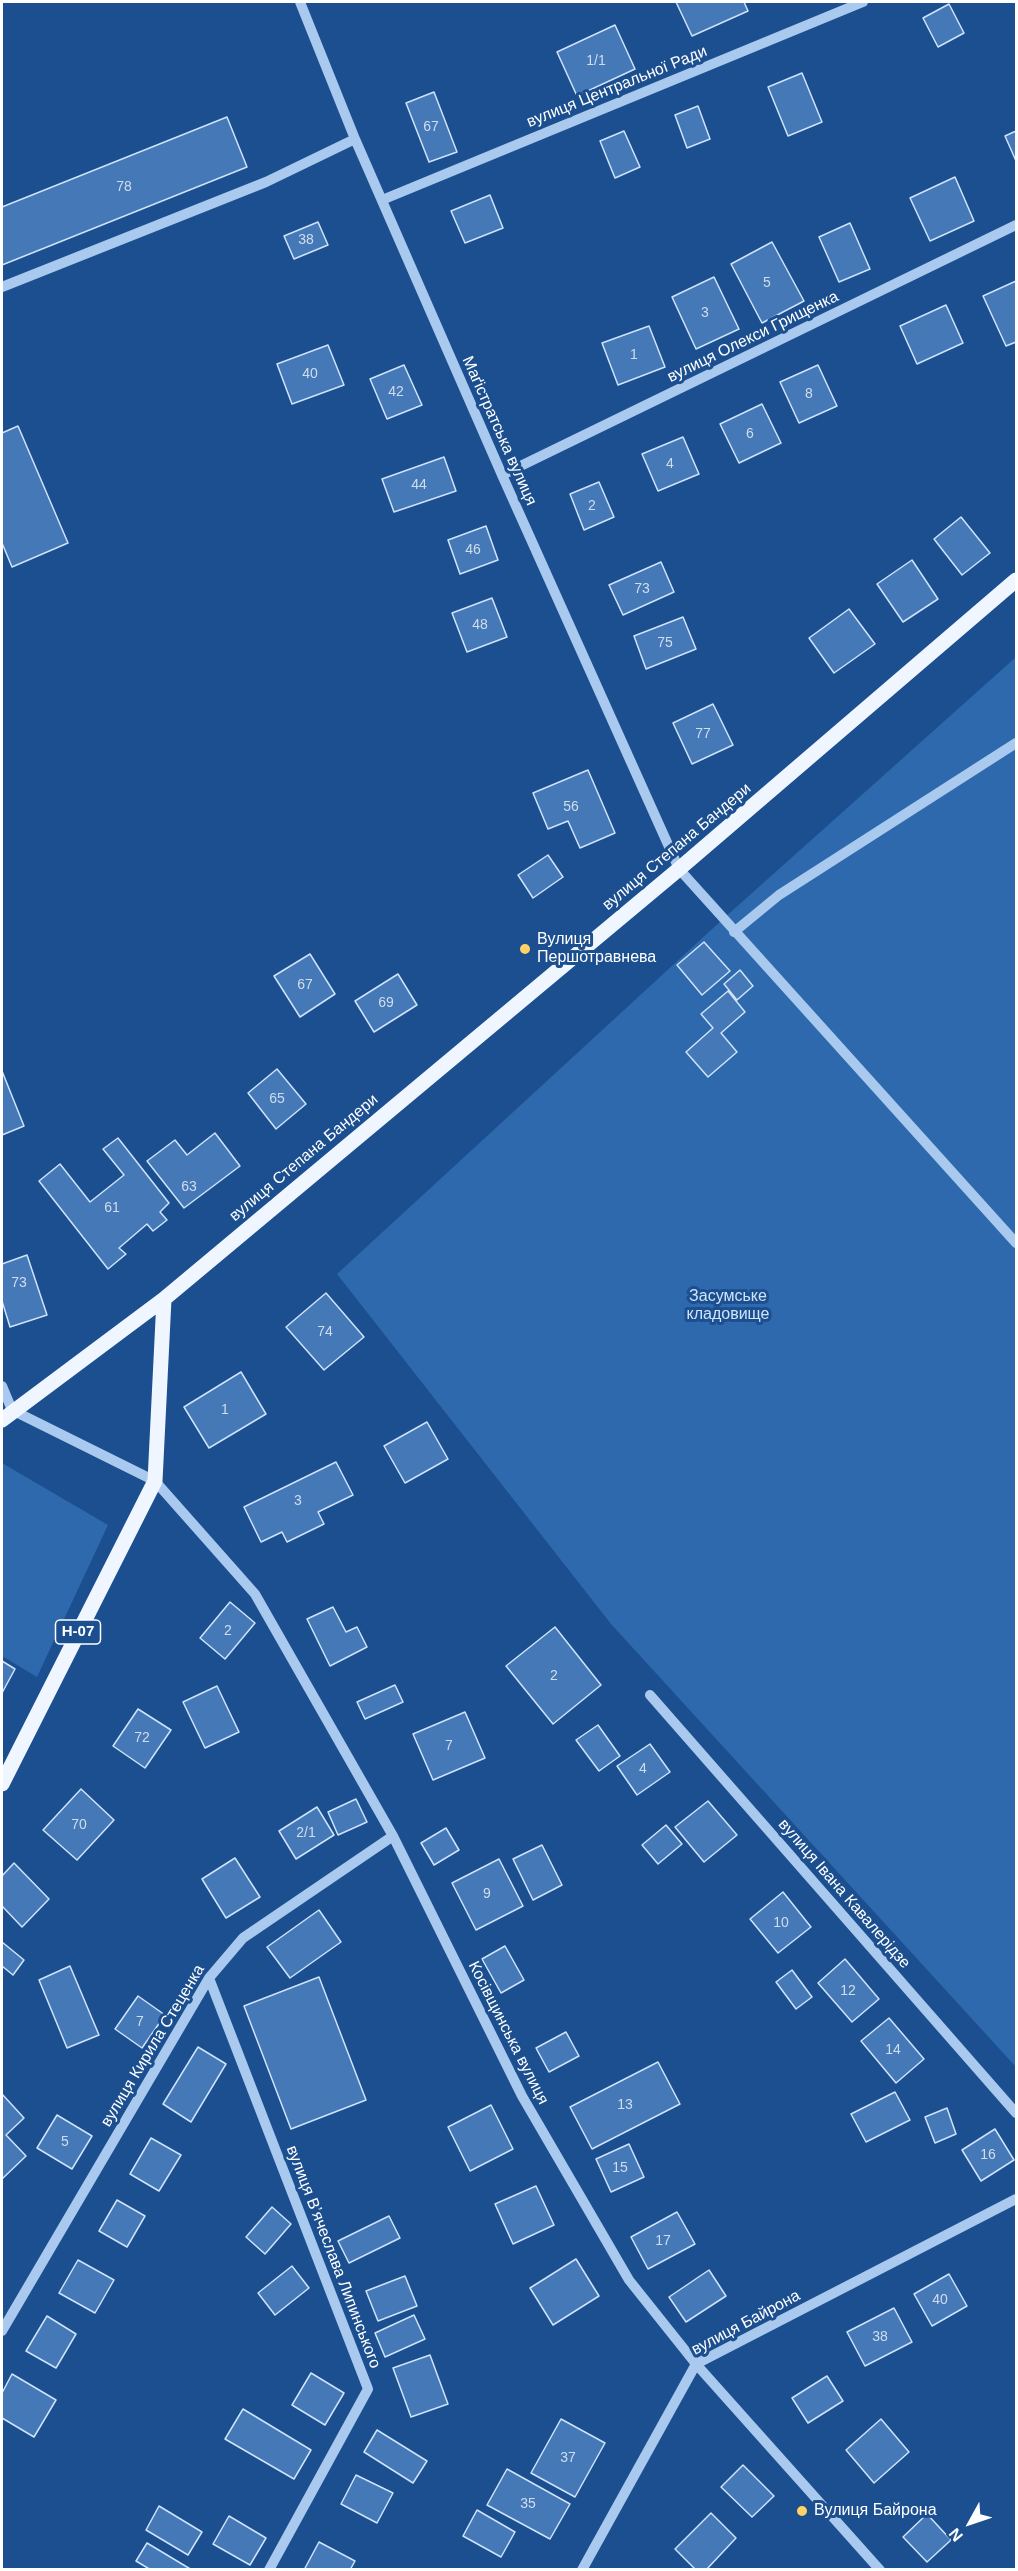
<!DOCTYPE html>
<meta charset="utf-8">
<style>
body{margin:0}
#map{position:relative;width:1018px;height:2571px;overflow:hidden;background:#1b4f8f;font-family:Arial,sans-serif}
canvas{display:block}
.frame{position:absolute;inset:0;border:3px solid #fff;pointer-events:none}
.north{position:absolute;left:940px;top:2493px;width:60px;height:60px;-webkit-text-stroke:4px #1b4f8f;paint-order:stroke;rotate:230deg;font-size:16px;font-weight:700;line-height:24px;text-align:center;color:#fff}
.north::after{content:'';display:block;margin:auto;width:21px;height:27px;background:#fff;clip-path:polygon(50% 0,100% 100%,50% 72%,0 100%)}
</style>
<div id="map">
<canvas width="1018" height="2571"></canvas>
<div class="frame"></div>
<div class="north">N</div>
</div>
<script>
const c = document.querySelector('canvas').getContext('2d');
c.lineJoin = 'round';
function paint(path, color) {
  c.fillStyle = color;
  c.fill(path, 'evenodd');
}
function strokePath(path, color, width, dash) {
  c.strokeStyle = color;
  c.lineWidth = width;
  c.lineCap = dash ? 'butt' : 'round';
  c.setLineDash(dash || []);
  c.stroke(path);
}
function write(font, color, halo, rows, align = 'center') {
  c.font = font + ' Arial,sans-serif';
  c.lineWidth = 6;
  c.setLineDash([]);
  c.textBaseline = 'middle';
  c.strokeStyle = halo;
  c.fillStyle = color;
  for (const [text, x, y, turn = 0] of rows) {
    c.save();
    c.translate(x, y);
    c.rotate((+turn || 0) * Math.PI / 180);
    c.textAlign = isNaN(turn) ? turn : align;
    if (halo) c.strokeText(text, 0, 0);
    c.fillText(text, 0, 0);
    c.restore();
  }
}
const green = new Path2D(`
 M1016 657V2067L611 1624 337 1274 723 919Z
 M2 1463 108 1525 37 1677 2 1656Z`);
const building = new Path2D(`
 M676 2H744L748 11 692 36Z
 M949 4 964 33 938 47 923 18Z
 M615 25 635 69 577 96 557 52Z
 M802 73 822 122 788 136 768 87Z
 M434 92 457 152 429 162 406 103Z
 M698 106 710 139 687 148 675 115Z
 M227 117 247 167 2 265V207Z
 M624 131 640 167 615 178 600 141Z
 M1016 131V161L1005 136Z
 M955 177 974 221 930 241 910 198Z
 M490 195 503 228 465 243 451 211Z
 M318 222 328 245 294 259 284 236Z
 M850 223 870 269 839 282 819 237Z
 M772 242 804 301 762 323 731 264Z
 M714 277 739 329 696 349 672 297Z
 M1016 281V342L1006 346 983 296Z
 M946 305 963 343 917 364 900 326Z
 M649 326 665 367 618 385 602 343Z
 M328 345 344 385 292 404 277 364Z
 M404 365 422 405 387 419 370 379Z
 M818 365 837 406 799 423 780 382Z
 M762 404 781 443 739 463 720 424Z
 M18 426 68 543 12 567 2 543V433Z
 M683 437 699 474 658 491 642 454Z
 M444 457 456 491 394 512 382 479Z
 M599 482 614 517 584 530 570 494Z
 M961 517 990 553 962 575 934 539Z
 M486 526 498 560 460 574 448 540Z
 M912 560 938 599 903 622 877 584Z
 M661 562 674 592 623 615 609 585Z
 M492 598 507 637 467 652 452 613Z
 M849 609 875 644 834 673 809 638Z
 M683 617 696 649 646 669 634 636Z
 M713 704 733 745 692 764 673 723Z
 M588 770 615 833 580 848 568 821 548 829 533 793Z
 M548 855 563 877 533 898 518 875Z
 M704 942 730 971 702 995 677 965Z
 M310 954 335 994 300 1017 274 976Z
 M740 970 753 986 737 1000 724 984Z
 M398 974 417 1005 374 1032 355 1001Z
 M728 991 745 1012 721 1033 737 1052 708 1077 686 1052 713 1028 701 1014Z
 M277 1069 306 1104 276 1129 248 1093Z
 M2 1071 24 1126 2 1135Z
 M215 1133 240 1166 184 1208 147 1161 175 1140 187 1155Z
 M118 1138 169 1203 160 1212 167 1220 153 1231 147 1224 119 1248 126 1254 108 1269 39 1181 60 1164 90 1202 124 1175 103 1149Z
 M27 1255 47 1315 10 1327 2 1301V1264Z
 M326 1293 364 1337 324 1370 286 1327Z
 M241 1372 266 1414 209 1448 184 1407Z
 M427 1422 448 1459 405 1483 384 1446Z
 M336 1462 353 1495 318 1512 324 1524 287 1542 282 1532 261 1542 244 1507Z
 M230 1602 255 1623 225 1659 200 1638Z
 M333 1607 346 1632 357 1627 367 1647 330 1666 307 1619Z
 M555 1627 601 1685 553 1724 506 1666Z
 M2 1661 15 1669 2 1693Z
 M395 1685 403 1702 365 1719 357 1702Z
 M217 1686 239 1732 205 1748 183 1702Z
 M138 1709 171 1730 145 1768 113 1746Z
 M465 1712 485 1758 433 1780 413 1734Z
 M598 1725 620 1756 599 1771 576 1740Z
 M650 1744 670 1772 637 1795 617 1766Z
 M81 1789 114 1820 77 1860 43 1830Z
 M356 1799 367 1822 338 1835 328 1812Z
 M708 1801 737 1835 704 1862 675 1827Z
 M317 1807 334 1835 296 1859 279 1831Z
 M666 1825 682 1844 658 1864 642 1845Z
 M446 1828 459 1850 434 1865 421 1843Z
 M542 1845 562 1885 533 1900 513 1859Z
 M235 1858 260 1897 226 1918 202 1879Z
 M499 1859 523 1906 476 1930 452 1883Z
 M14 1863 49 1899 22 1927 2 1906V1876Z
 M783 1892 811 1927 778 1953 750 1919Z
 M319 1910 341 1942 290 1978 267 1947Z
 M2 1942 24 1960 13 1975 2 1966Z
 M505 1946 524 1980 501 1993 482 1959Z
 M845 1959 879 1999 852 2022 818 1983Z
 M70 1966 99 2035 67 2048 39 1980Z
 M792 1970 812 1997 796 2009 776 1982Z
 M319 1977 366 2100 291 2129 244 2006Z
 M138 1996 165 2015 142 2048 115 2029Z
 M889 2018 924 2059 896 2083 861 2041Z
 M566 2032 579 2056 549 2072 536 2048Z
 M198 2047 226 2064 191 2122 163 2104Z
 M658 2062 680 2104 592 2149 570 2107Z
 M895 2092 910 2120 866 2142 851 2114Z
 M2 2094 24 2118 6 2135 26 2156 2 2179Z
 M491 2105 513 2149 470 2171 448 2127Z
 M947 2108 956 2134 935 2143 925 2117Z
 M57 2115 92 2136 72 2169 37 2148Z
 M995 2129 1014 2160 981 2181 962 2150Z
 M151 2138 181 2155 159 2191 130 2174Z
 M629 2144 644 2177 611 2192 596 2159Z
 M536 2186 554 2225 513 2244 495 2204Z
 M117 2200 145 2216 127 2247 99 2231Z
 M272 2207 291 2224 265 2254 246 2237Z
 M677 2212 695 2244 648 2269 631 2237Z
 M389 2216 400 2238 349 2263 338 2241Z
 M576 2259 599 2296 553 2325 530 2288Z
 M78 2260 114 2280 95 2313 59 2293Z
 M292 2266 309 2288 275 2315 258 2293Z
 M709 2270 726 2296 686 2322 669 2297Z
 M949 2274 967 2306 932 2326 914 2294Z
 M405 2276 417 2306 378 2321 366 2291Z
 M894 2308 912 2342 865 2366 847 2332Z
 M414 2315 425 2339 385 2357 375 2333Z
 M47 2316 76 2334 56 2368 26 2351Z
 M430 2355 448 2404 411 2417 393 2368Z
 M311 2373 344 2393 325 2425 292 2405Z
 M12 2374 56 2400 34 2437 2 2418V2393Z
 M827 2376 843 2401 808 2423 792 2398Z
 M243 2409 311 2450 294 2479 225 2439Z
 M561 2419 605 2443 575 2497 531 2473Z
 M881 2419 909 2452 874 2483 846 2450Z
 M377 2430 427 2461 413 2483 364 2452Z
 M743 2465 774 2496 752 2517 721 2487Z
 M507 2469 570 2504 550 2539 487 2505Z
 M356 2475 393 2493 377 2523 341 2504Z
 M159 2506 202 2532 188 2555 146 2530Z
 M477 2510 515 2532 501 2557 463 2536Z
 M711 2513 736 2538 706 2570H696L675 2549Z
 M927 2514 951 2540 927 2562 903 2537Z
 M229 2516 266 2538 250 2565 213 2544Z
 M319 2542 355 2561 350 2570H304Z
 M147 2543 192 2570H151L136 2561Z`);
const minor = new Path2D(`
 M300 2 355 139 502 475 679 869 1016 1243
 M382 200 863 2
 M2 287 266 182 355 139
 M502 475 1016 225
 M734 932 779 895 1016 743
 M2 1386 12 1410 155 1481 255 1594 393 1836 522 2096 629 2280 696 2364 880 2570
 M650 1695 1016 2113
 M209 1978 368 2389 269 2570
 M2 2331 209 1978 243 1938 393 1836
 M582 2570 696 2364 1016 2199`);
const major = new Path2D(`
 M2 1420 164 1299 679 869 1016 580
 M2 1784 155 1481 164 1299`);
const markers = [
 [525,949,6,"#ffd166"],
 [802,2511,6,"#ffd166"]
];
const numberNames = [
 ["1/1",596,61],
 ["67",431,127],
 ["78",124,187],
 ["38",306,240],
 ["5",767,283],
 ["3",705,313],
 ["1",634,355],
 ["40",310,374],
 ["42",396,392],
 ["8",809,394],
 ["6",750,434],
 ["4",670,464],
 ["44",419,485],
 ["2",592,506],
 ["46",473,550],
 ["73",642,589],
 ["48",480,625],
 ["75",665,643],
 ["77",703,734],
 ["56",571,807],
 ["67",305,985],
 ["69",386,1003],
 ["65",277,1099],
 ["63",189,1187],
 ["61",112,1208],
 ["73",19,1283],
 ["74",325,1332],
 ["1",225,1410],
 ["3",298,1501],
 ["2",228,1631],
 ["2",554,1676],
 ["72",142,1738],
 ["7",449,1746],
 ["4",643,1769],
 ["70",79,1825],
 ["2/1",306,1833],
 ["9",487,1894],
 ["10",781,1923],
 ["12",848,1991],
 ["7",140,2022],
 ["14",893,2050],
 ["13",625,2105],
 ["5",65,2142],
 ["16",988,2155],
 ["15",620,2168],
 ["17",663,2241],
 ["40",940,2300],
 ["38",880,2337],
 ["37",568,2458],
 ["35",528,2504]
];
const shields = [
 [78,1632,45]
];
const shieldNames = [
 ["Н-07",78,1632]
];
const streetNames = [
 ["вулиця Центральної Ради",617,87,-22],
 ["вулиця Олекси Грищенка",753,337,-26],
 ["Маґістратська вулиця",499,431,66],
 ["вулиця Степана Бандери",677,847,-40],
 ["вулиця Степана Бандери",304,1158,-40],
 ["вулиця Івана Кавалерідзе",844,1894,49],
 ["Косівщинська вулиця",508,2033,63],
 ["вулиця Кирила Стеценка",153,2046,-59],
 ["вулиця Вʼячеслава Липинського",333,2257,69],
 ["вулиця Байрона",746,2323,-28]
];
const poiNames = [
 ["Вулиця",537,940],
 ["Першотравнева",537,958],
 ["Вулиця Байрона",814,2511]
];
const parkNames = [
 ["Засумське",728,1297],
 ["кладовище",728,1315]
];
paint(green, '#2e69ad');
paint(building, '#4478b7');
strokePath(building, '#cfe3fa', 1.5);
strokePath(minor, '#a9c9ee', 10);
strokePath(major, '#f0f6ff', 15);
for (const [x, y, r, color] of markers) {
  const dot = new Path2D();
  dot.arc(x, y, r, 0, 2 * Math.PI);
  c.fillStyle = color;
  c.fill(dot);
  strokePath(dot, '#1b4f8f', 2);
}
write('14px', '#d0dded', null, numberNames);
for (const [x, y, w] of shields) {
  const box = new Path2D();
  box.roundRect(x - w / 2, y - 12, w, 24, 4.5);
  c.fillStyle = '#1b4f8f';
  c.fill(box);
  strokePath(box, '#fff', 1.5);
}
write('bold 15px', '#fff', null, shieldNames);
write('16px', '#fff', '#1b4f8f', streetNames);
write('16px', '#fff', '#1b4f8f', poiNames, 'left');
write('16px', '#cfe3fa', '#1b4f8f', parkNames);
</script>
